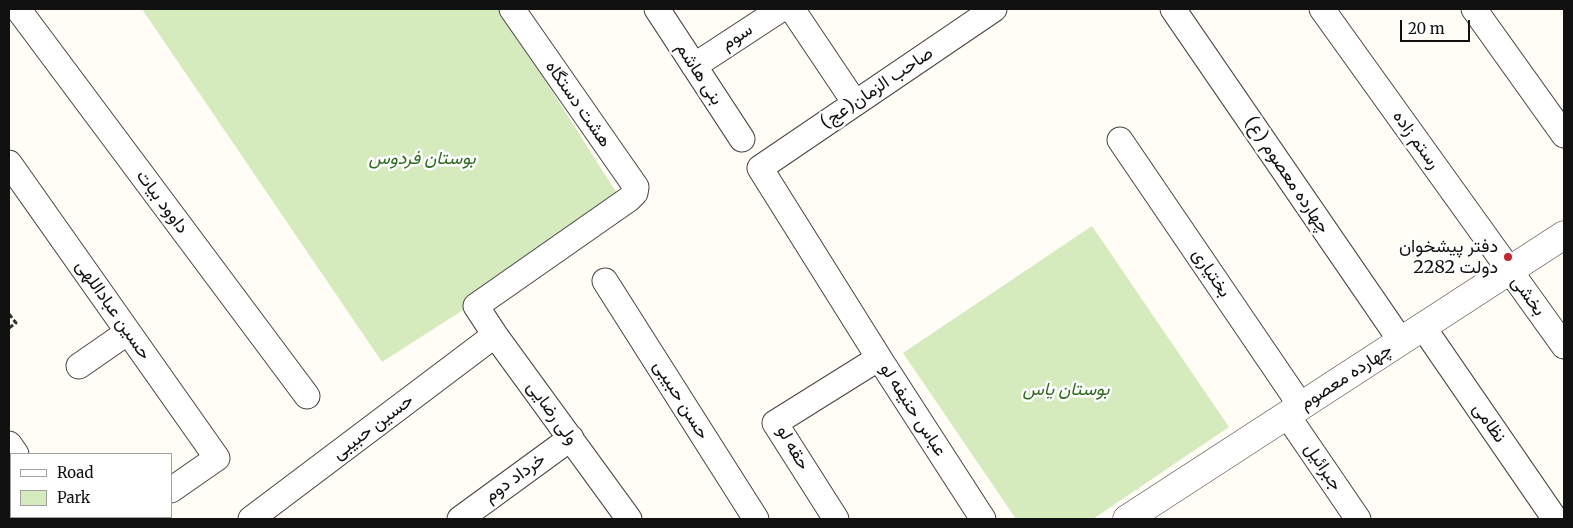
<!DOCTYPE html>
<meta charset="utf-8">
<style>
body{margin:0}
#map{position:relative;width:1573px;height:528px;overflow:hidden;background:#fffdf5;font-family:Merriweather,serif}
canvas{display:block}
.frame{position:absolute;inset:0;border:10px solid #111;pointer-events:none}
.legend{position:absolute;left:10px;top:453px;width:162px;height:65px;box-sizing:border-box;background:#fff;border:1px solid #a0a0a0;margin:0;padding:6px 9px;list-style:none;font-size:15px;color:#111}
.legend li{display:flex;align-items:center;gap:10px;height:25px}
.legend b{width:25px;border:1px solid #a0a0a0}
.scale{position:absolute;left:1400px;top:20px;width:70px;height:22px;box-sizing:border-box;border:2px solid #111;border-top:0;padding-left:6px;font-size:15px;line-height:18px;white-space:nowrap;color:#111;-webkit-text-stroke:4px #fff;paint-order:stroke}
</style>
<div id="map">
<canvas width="1573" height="528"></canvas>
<div class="frame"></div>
<ul class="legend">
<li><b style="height:6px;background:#fff"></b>Road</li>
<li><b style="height:14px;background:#d5ebbd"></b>Park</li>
</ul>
<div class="scale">20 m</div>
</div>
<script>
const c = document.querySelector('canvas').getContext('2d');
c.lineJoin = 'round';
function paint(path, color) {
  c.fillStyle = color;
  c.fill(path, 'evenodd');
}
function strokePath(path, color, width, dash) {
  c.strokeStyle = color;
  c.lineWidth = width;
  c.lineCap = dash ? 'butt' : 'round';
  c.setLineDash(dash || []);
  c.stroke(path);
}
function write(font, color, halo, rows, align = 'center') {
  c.font = font + ' Merriweather,Vazirmatn,serif';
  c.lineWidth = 5;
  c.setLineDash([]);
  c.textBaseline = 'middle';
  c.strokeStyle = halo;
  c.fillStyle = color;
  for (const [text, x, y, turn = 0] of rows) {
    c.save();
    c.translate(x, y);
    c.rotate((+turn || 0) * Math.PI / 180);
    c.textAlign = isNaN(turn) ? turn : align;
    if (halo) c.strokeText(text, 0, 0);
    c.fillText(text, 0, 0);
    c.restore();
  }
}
const green = new Path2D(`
 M142 9H500L625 206 382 362Z
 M1092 226 1229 427 1093 519H1016L903 353Z`);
const path = new Path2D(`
 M9 314 16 323 9 328`);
const minor = new Path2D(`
 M18 9 307 396
 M512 9 636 187 635 193 629 199 476 306 495 335 629 519
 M657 9 742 139
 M792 9 855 103
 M1173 9 1401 341
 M1322 9 1564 346
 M1474 9 1564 135
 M694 66 781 9
 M1120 140 1301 406
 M9 163 217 458 171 490
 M605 281 756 519
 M1423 327 1555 519
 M879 358 760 168 994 9
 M79 366 128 332
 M1287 415 1358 519
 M9 444 16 454
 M9 506 11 504
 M58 517 59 519
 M129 519 133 517
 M251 519 495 335
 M460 519 571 438
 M836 519 775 423 879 358 983 519`);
const tertiary = new Path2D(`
 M1127 519 1564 235`);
const markers = [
 [1508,257,5,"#c4262e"]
];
const streetNames = [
 ["سوم",737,37,-33],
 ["بنی هاشم",699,74,57],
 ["صاحب الزمان(عج)",877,88,-34],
 ["هشت دستگاه",578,104,55],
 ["رستم زاده",1416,140,54],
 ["چهارده معصوم (ع)",1287,175,56],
 ["داوود بیات",162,202,53],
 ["بختیاری",1211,273,56],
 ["بخشی",1528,296,54],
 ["حسین عباداللهی",113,310,55],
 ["چهارده معصوم",1346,377,-33],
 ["حسن حبیبی",681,400,58],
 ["عباس حنیفه لو",913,410,57],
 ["ولی رضایی",552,413,54],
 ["نظامی",1489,423,55],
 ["حسین حبیبی",373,427,-37],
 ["حقه لو",793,448,60],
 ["جبرائیل",1323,467,56],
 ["خرداد دوم",515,478,-36]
];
const parkNames = [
 ["بوستان فردوس",422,159],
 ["بوستان یاس",1066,390]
];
const poiNames = [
 ["دفتر پیشخوان",1498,247],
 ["دولت 2282",1498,268]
];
paint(green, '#d5ebbd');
strokePath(minor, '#444', 27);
strokePath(tertiary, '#444', 29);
strokePath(path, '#333', 3, [5, 2.5]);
strokePath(minor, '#fff', 25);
strokePath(tertiary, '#fff', 28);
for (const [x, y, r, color] of markers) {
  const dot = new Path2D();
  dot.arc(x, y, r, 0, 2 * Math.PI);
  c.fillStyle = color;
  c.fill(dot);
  strokePath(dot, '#fff', 2);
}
write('18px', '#111', '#fff', streetNames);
write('italic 18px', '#2f6b1f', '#fff', parkNames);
write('18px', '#111', '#fff', poiNames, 'right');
</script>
